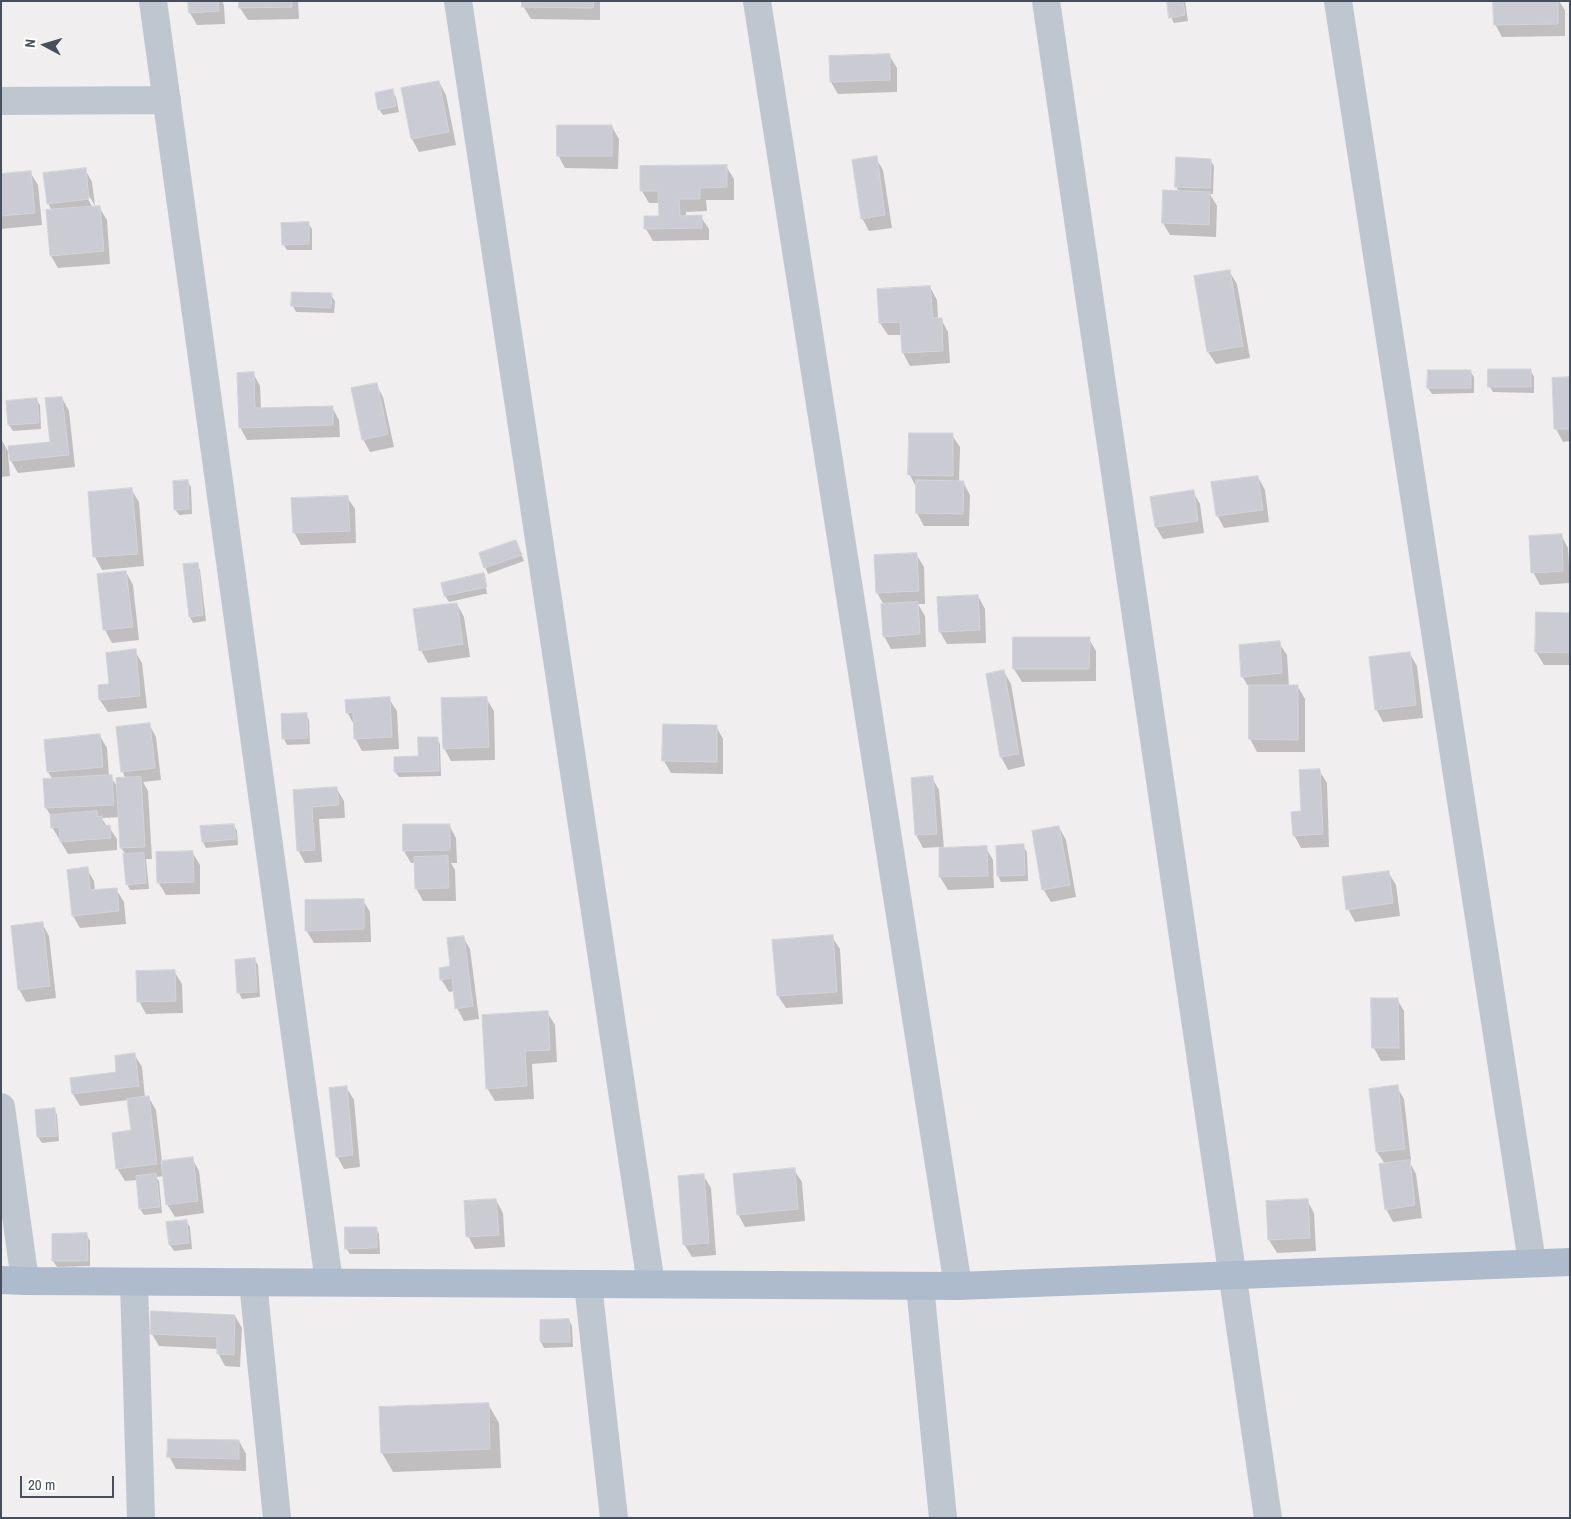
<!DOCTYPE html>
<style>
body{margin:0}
#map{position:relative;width:1571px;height:1519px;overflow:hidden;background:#f0eeee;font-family:"Archivo Narrow",sans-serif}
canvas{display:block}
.frame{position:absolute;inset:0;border:2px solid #464f5b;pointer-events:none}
.north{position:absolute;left:20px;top:20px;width:50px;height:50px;-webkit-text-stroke:4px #fff;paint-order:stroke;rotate:276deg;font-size:14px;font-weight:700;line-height:20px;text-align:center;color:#464f5b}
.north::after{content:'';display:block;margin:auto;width:18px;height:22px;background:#464f5b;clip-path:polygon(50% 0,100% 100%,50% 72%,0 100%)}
.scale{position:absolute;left:20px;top:1476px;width:94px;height:22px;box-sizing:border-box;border:2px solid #464f5b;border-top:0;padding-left:6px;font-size:15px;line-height:18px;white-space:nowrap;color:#464f5b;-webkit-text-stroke:4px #fff;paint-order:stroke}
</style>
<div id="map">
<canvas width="1571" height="1519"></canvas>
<div class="frame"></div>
<div class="north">N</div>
<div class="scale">20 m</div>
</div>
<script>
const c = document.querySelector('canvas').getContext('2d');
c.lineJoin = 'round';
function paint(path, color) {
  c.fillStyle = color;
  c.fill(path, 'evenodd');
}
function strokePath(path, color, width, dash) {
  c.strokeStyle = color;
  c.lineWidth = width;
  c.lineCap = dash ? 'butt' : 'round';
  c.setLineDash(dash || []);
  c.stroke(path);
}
const shadow = new Path2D(`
 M189 1H222L224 5 225 24 197 25 190 13Z
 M240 1H298L299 19 248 20 240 8Z
 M523 1H600V20L531 19 523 6Z
 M1168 1H1185L1188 21 1174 23 1171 17Z
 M1495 1H1559L1565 10V36L1502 37 1495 24Z
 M889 55 897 68V92L838 94 831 82Z
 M439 82 446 95 456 145 419 152 412 139 402 89Z
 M392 91 396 97 399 112 383 115 379 109Z
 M612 127 619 139 618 169 565 168 558 155Z
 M876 158 883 170 892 228 869 231 862 218Z
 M1210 160 1214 166 1213 194H1210L1217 206 1216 237 1170 235 1163 223 1179 192 1176 186Z
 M726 166 734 179V200H706L707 211 686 212V217H701L709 229V240L653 241 646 229 660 218V203H649L642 191Z
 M85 169 92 182 95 206 87 192 85 194 93 208 99 207 107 220 110 264 58 268 51 256 52 211 48 203Z
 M30 172 38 185 42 225 1 229V175Z
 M308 223 312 229V250H287L283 244Z
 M1229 271 1237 284 1250 358 1216 364 1208 352Z
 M930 287 937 300 938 319H941L948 332 950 363 910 366 903 353 902 335H888L880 323Z
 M331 295 335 301 334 313 296 312 293 306Z
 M1470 371 1474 377V393L1432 394 1428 388Z
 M1531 371 1534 377V393L1493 392 1489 386Z
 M253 373 260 386 261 409 332 407 339 420 340 437 247 440 240 427Z
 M1570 378V441L1563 442 1556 429 1553 379Z
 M376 384 383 397 394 447 370 452 363 439Z
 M62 398 69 411 75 467 18 473 11 461 52 443Z
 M36 399 40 405 41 429 13 431 9 425 7 402Z
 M910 435H952L960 447 959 482H963L970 495 969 526H924L917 513V489L910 475Z
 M1 439 9 453 8 454 10 476 1 477Z
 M1258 477 1265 490 1269 522 1224 528 1217 515Z
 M187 481 191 487 192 514 179 515 175 509Z
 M131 489 139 502 144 566 102 570 95 557 89 493Z
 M1193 492 1200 504 1204 533 1163 539 1156 527Z
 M347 497 355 509 356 543 301 545 294 532Z
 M1561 535 1568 548 1570 583 1540 585 1533 572Z
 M516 541 524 561 488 574 480 554Z
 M916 554 924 567 925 604H918L925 616 926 647 891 649 884 636V605L877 593 875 556Z
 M197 564 200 570 206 621 193 623 190 617Z
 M126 572 133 585 139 640 112 643 105 630 99 575Z
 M483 575 486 579H484L487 593H489L487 580 489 593 449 602 445 596 443 584Z
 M978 596 985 609 986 643 947 644 940 632Z
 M457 604 464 617 470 657 428 663 421 650Z
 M1570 614V665H1544L1536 652Z
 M1089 639 1096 651V681L1022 682 1014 669Z
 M1279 643 1287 655 1289 687H1298L1305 699V752H1257L1250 739V689L1242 676Z
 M135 651 142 663 147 708 108 712 100 700Z
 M1410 654 1417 666 1423 718 1383 722 1376 709Z
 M1004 672 1011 684 1025 766 1008 770 1001 757 987 675Z
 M486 698 494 711 495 760 451 761 444 748Z
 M389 699 397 711 399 749 362 751 355 738 354 725 347 712Z
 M306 714 309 720 310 744 287 745 284 739Z
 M149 724 156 737 161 780 143 782 148 791 152 859H146L149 889 130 890 127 884 126 855 121 848 120 817 102 818 107 827H109L117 839V850L68 854 52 827 51 816 46 808 53 780 48 772 45 741 100 736 107 748 109 777H111L118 788 126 779 122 771Z
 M716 726 723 739V774L671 773 664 761Z
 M437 738 440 744 441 776 399 777 395 772 420 758Z
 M1319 770 1327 783 1329 847 1301 848 1294 835Z
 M932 778 939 790 944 849 986 848 993 860 994 888 948 890 940 877V847L923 848 916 835 912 779Z
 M337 789 344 801 345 818 319 819 322 862 305 863 298 850 294 791Z
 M234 825 237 831 238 845 206 848 203 842Z
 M449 825 456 838 457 863H451L455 870 456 901H423L416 888 415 863H411L404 851Z
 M1059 827 1066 840 1076 897 1051 902 1043 889Z
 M1023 846 1027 852 1028 881 1001 882 998 876 997 847Z
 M192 852 200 865V894L166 895 158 882Z
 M87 869 94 881 95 891 116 889 124 902 126 924 80 928 73 916Z
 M1388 872 1396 885 1400 916 1355 922 1348 909Z
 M363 900 370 912 371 942 314 943 306 930Z
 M42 923 49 936 56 998 26 1002 19 989Z
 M463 937 470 949 479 1019 464 1021 457 1008 455 991 449 992 441 979 451 968Z
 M832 937 840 949 843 1004 786 1008 778 996Z
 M254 959 258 965 260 997 242 999 239 993Z
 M174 971 182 984 183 1013 146 1014 139 1001Z
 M1397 999 1404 1011 1405 1060 1381 1061 1374 1048Z
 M547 1012 555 1025 557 1062 532 1064 534 1099 495 1101 487 1088Z
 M134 1054 142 1067 145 1098H149L156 1110 162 1162 192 1158 199 1171 204 1213 175 1217 167 1204 164 1176 156 1177 159 1181 162 1213 144 1215 140 1209 137 1180 125 1181 117 1168 132 1132 128 1100 80 1106 73 1094 118 1073Z
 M346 1087 354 1100 360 1167 344 1169 337 1156Z
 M1397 1087 1404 1099 1411 1161H1409L1416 1174 1422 1218 1393 1222 1386 1209 1385 1164 1377 1152Z
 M54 1109 57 1115 59 1141 42 1143 38 1137 36 1111Z
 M794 1170 802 1182 805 1221 745 1227 738 1214Z
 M703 1175 711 1188 716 1255 692 1257 684 1244Z
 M496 1200 503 1213 505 1247 475 1249 468 1236Z
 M1307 1200 1314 1213 1316 1251 1277 1253 1269 1240 1267 1202Z
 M186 1221 190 1227 192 1249 174 1251 170 1245Z
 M376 1228 379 1234 380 1254H350L346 1248Z
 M87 1235 90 1241V1266L57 1267 53 1261Z
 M235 1316 242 1328 240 1367 225 1366 218 1353V1349L159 1346 152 1334Z
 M569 1320 572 1326 573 1347 544 1348 541 1342V1321Z
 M488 1404 499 1423 501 1468 393 1472 382 1453 380 1408Z
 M239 1441 246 1454V1471L176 1469 169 1456Z`);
const building = new Path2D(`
 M188 1H218L219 11 189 13Z
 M239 1H292V7L239 8Z
 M522 1H594L593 8 522 7Z
 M1167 1H1183L1185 15 1169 18Z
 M1493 1H1558V24L1494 25Z
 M890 54V80L830 82 829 56Z
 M439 81 449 132 411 139 401 88Z
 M393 89 396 106 378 110 375 93Z
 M557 125H612V156H557Z
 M877 156 885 215 861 219 852 160Z
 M1176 157 1211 159 1210 188 1175 187Z
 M727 165V187L700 188V199H679L680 216 702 215V228L644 229V216H659L658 191H640V166Z
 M86 168 89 199 47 204 43 173Z
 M31 171 35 213 1 216V174Z
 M1163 190 1210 192 1209 225 1162 223Z
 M100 206 104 251 50 256 46 210Z
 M309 222V244L282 245 281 223Z
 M1230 270 1243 346 1207 352 1194 276Z
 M930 286 933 318H942L943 351 902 353 900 322 879 323 877 289Z
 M292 292 332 293 331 308 291 306Z
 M1488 369H1531V387H1488Z
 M1428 370H1471V388H1427Z
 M254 372 255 408 333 406V425L239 428 237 373Z
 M1570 377V429H1554L1552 378Z
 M377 383 388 434 362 440 351 388Z
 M62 397 69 455 10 461 8 446 50 442 45 398Z
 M37 398 39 423 8 425 6 401Z
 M909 433H953V476L908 475Z
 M1258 476 1263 510 1216 516 1211 482Z
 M188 480 189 509 174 510 173 481Z
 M916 480 964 481 963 514 916 513Z
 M132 488 138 554 93 557 88 492Z
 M1194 490 1198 521 1155 527 1150 497Z
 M348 496 350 531 293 533 291 498Z
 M1562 534 1563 571 1531 573 1529 536Z
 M516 540 522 555 484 568 479 553Z
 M917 553 919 591 876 593 874 555Z
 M198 563 203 615 189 617 183 564Z
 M126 571 133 627 103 630 97 574Z
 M484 573 487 587 444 596 441 583Z
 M978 595 980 630 939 632 937 597Z
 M918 602 920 634 883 637 881 604Z
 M457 603 463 644 419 651 413 609Z
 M1536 612 1570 613V653L1535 652Z
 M1013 637H1090L1089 669H1013Z
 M1280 641 1282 673 1241 677 1239 645Z
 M136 649 140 696 99 700 98 685 109 684 106 653Z
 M1410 652 1416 705 1375 710 1369 657Z
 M1004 670 1019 754 1000 757 986 674Z
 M1249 685H1298V740L1249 739Z
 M390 697 392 737 354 739 353 712 346 713 345 700Z
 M487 697 489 747 443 749 441 698Z
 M307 713 308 738 282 739 281 714Z
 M150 723 155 768 121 772 116 727Z
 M663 724 717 725V762L662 761Z
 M100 734 103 767 47 772 44 740Z
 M418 737H438L439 771 394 772V757L418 756Z
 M1320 769 1323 834 1293 836 1291 812 1301 811 1299 770Z
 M112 775 114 805 45 808 43 779Z
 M933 776 937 834 915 835 911 778Z
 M141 777 145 847 120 848 116 778Z
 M337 787 339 805 312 807 315 850 297 851 293 790Z
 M97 811 98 817 102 816 103 826 110 825 111 838 60 842 59 827 51 828 50 815Z
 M234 824 236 839 202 842 200 826Z
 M403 824H450V850L403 851Z
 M1059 826 1070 885 1042 890 1032 831Z
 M1024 844 1025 875 997 876 996 846Z
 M987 846 988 876 939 877V848Z
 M193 851 194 882 157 883 156 852Z
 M144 853 146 883 126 885 123 854Z
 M448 856 449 888 415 889 414 857Z
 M88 867 90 890 117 888 119 911 72 916 67 870Z
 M1389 871 1393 903 1346 910 1342 877Z
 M364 899V929L305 931V900Z
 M43 922 50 986 18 990 11 926Z
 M833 935 837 992 777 996 772 940Z
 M464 936 473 1006 455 1009 452 978 440 980 439 968 450 966 447 938Z
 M255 958 257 992 237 993 235 960Z
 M175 970 176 1001 137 1002 136 971Z
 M1371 998H1398L1399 1048H1372Z
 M548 1011 550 1050 525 1051 527 1086 486 1089 482 1015Z
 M135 1053 139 1086 72 1094 70 1078 116 1072 115 1056Z
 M1398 1085 1405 1149 1376 1152 1369 1089Z
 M347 1086 353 1155 336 1157 329 1088Z
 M149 1096 157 1164 116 1169 112 1133 131 1130 127 1099Z
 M55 1108 57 1136 37 1137 35 1110Z
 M193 1157 198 1201 166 1205 161 1161Z
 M1410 1160 1415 1205 1385 1210 1379 1164Z
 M795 1168 798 1209 737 1215 733 1174Z
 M156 1174 160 1207 139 1209 136 1176Z
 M704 1174 709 1243 683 1245 678 1176Z
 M496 1199 499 1235 466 1237 464 1201Z
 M1308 1199 1310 1238 1268 1240 1266 1201Z
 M187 1220 189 1243 169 1245 166 1222Z
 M345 1227H377V1248L345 1249Z
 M87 1233 88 1261H52V1234Z
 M151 1311 235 1315 234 1355 217 1354V1337L150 1334Z
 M569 1319 570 1342H540V1320Z
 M489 1403 490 1449 381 1453 379 1407Z
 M168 1439 239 1440V1459L167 1457Z`);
const minor = new Path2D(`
 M153 1 329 1282
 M458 1 651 1284
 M757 1 958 1286
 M1046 1 1268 1518
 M1338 1 1532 1262
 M1 101 167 100
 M1 1107 25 1281
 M134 1282 141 1518
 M253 1282 277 1518
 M588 1284 614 1518
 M920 1286 943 1518`);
const major = new Path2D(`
 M1 1280 25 1281 958 1286 1570 1262`);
paint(shadow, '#0003');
paint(building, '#cbccd3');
strokePath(building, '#d2d3d9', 1);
strokePath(minor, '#bec7d0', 28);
strokePath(major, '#adbbcd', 28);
</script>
